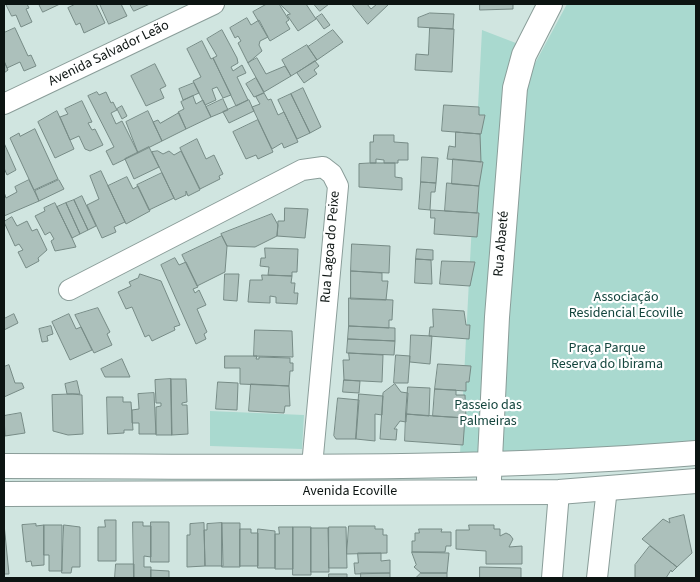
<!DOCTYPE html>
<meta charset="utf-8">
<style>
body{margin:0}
#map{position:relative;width:700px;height:582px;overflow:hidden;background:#d0e5e0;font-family:"Source Sans 3",sans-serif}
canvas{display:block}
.frame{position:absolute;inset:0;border:5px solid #0c1412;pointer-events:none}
</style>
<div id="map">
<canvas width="700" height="582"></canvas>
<div class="frame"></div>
</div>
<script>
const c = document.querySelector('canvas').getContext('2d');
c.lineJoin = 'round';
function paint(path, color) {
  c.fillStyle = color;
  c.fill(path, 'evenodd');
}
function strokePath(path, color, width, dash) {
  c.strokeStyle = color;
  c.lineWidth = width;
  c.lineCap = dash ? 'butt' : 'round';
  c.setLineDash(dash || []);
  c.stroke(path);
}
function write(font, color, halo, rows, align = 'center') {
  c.font = font + ' "Source Sans 3",sans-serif';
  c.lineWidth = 4.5;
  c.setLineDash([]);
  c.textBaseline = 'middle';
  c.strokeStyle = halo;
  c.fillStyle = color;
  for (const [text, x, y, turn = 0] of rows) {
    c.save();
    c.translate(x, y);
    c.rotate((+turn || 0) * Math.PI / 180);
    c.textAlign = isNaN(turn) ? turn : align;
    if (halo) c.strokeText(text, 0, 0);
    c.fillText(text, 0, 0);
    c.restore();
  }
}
const green = new Path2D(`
 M567 4H696V445L460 454 482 30 534 50 533 67Z
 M210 411 304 415 302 449 210 446Z`);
const building = new Path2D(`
 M6 4H27L29 8 26 9 32 22 21 27 16 15 12 16Z
 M39 4H60L43 12Z
 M76 4H96L105 23 84 33 80 23 76 25 68 8Z
 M100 4H121L127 16 109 24Z
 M130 4H150L134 11Z
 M267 4H279L289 20 286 22 290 29 270 41 253 12Z
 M280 4H306L316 19 298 31 287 15 290 14Z
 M314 4H329L320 11Z
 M352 4H367L371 9 377 4H389L368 24Z
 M480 4H513V9L480 10Z
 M430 13 454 14 453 29 418 27V18Z
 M322 14 330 25 324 29 316 18Z
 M247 18 251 25 259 20 268 37 260 41 259 45 262 51 248 63 238 43 241 41 238 36 235 38 230 28Z
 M15 28 28 56 31 55 36 66 24 71 20 62 7 68 4 61V33Z
 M430 28 454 29 452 72 415 70 416 54 428 55Z
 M222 30 237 58 238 63 231 67 233 71 242 65 246 73 237 77 248 100 236 106 213 58 217 56 207 39Z
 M333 30 343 42 317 60 308 47Z
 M202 41 211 59 213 58 231 95 223 98 217 87 212 89 216 100 205 105 193 81 201 77 187 49Z
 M307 45 317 60 291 76 282 60Z
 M257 58 266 74 285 66 291 76 264 92 248 63Z
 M4 61 8 70 4 73Z
 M315 61 319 66 314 70 317 74 304 83 297 73Z
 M155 64 166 86 160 89 164 98 146 106 131 76Z
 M256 78 264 93 254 97 246 84Z
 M194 83 199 93 183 100 179 89Z
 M303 88 321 127 310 133 291 94Z
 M97 92 99 95 106 92 111 103 113 102 117 110 111 113 116 124 122 121 138 153 113 165 106 151 114 147 88 96Z
 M264 93 268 100 271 99 278 115 284 112 298 142 284 148 282 143 272 149 252 107 260 104 256 97Z
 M291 94 310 133 297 139 278 100Z
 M193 96 196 104 203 100 211 117 186 129 178 112 184 109 181 102Z
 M223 99 228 110 211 117 206 107Z
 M249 100 254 111 229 123 223 112Z
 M82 101 92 122 88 123 92 130 95 129 103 145 90 151 85 149 79 136 70 140 60 117 68 114 65 109Z
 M444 105 479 107V115H485L481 134 442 131Z
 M122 106 127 116 122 119 117 109Z
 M57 111 74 149 55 158 38 122Z
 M148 111 162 141 138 153 126 122Z
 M179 113 186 129 162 141 153 122 158 120 160 123Z
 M258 120 273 152 258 159 256 155 246 159 233 132Z
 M35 129 58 179 34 190 10 138 19 133 20 136Z
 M456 132 480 134 481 162 447 159 449 146 455 147Z
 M374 135H394V142L408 143V160H398V163H384V160L376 159V163H370V142H373Z
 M197 139 206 159 214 155 223 174 219 176 220 179 200 189 180 148Z
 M4 143 16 170 7 175 4 168Z
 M149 147 159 167 134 179 125 159Z
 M158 151 163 154 169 151 174 155 181 151 200 190 188 196 186 191V195L175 200 152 152Z
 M422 157 438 158 436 183 421 182Z
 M453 159 483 162 479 186 452 184Z
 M370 163H395V177L402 178V190L359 187V164Z
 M101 171 125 222 114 227 116 232 102 238 87 205 99 199 90 176Z
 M162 173 174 198 149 210 137 185Z
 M127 177 133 189 138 186 150 211 126 224 108 186Z
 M29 180 39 201 4 216V192L6 198 17 192 15 187Z
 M59 180 64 189 39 201 35 191Z
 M421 182 436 183 435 192H431L430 210 419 209Z
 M447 183 479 186 477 213 445 211Z
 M82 196 96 226 88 230 74 200Z
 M74 200 88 230 80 234 66 203Z
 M55 203 72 238 76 247 55 251 51 241 54 239 50 232 45 235 35 216 45 211 44 208Z
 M66 203 80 234 72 238 57 207Z
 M285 208 308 209 305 238 277 236 278 221H284Z
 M431 210 479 213 477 237 434 234 435 218H431Z
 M272 214 278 225 277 236 255 247 227 246 221 234Z
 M12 217 17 226 27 221 32 231 37 229 47 250 38 258 39 261 26 268 18 252 23 250 19 244 15 246 4 222Z
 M222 236 227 246 225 272 197 286 182 255Z
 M352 244 390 246 389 273 351 271Z
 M265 248 298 249 297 272H292V276L268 275 269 267 260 266 261 258H265Z
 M417 249 433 250V260L416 259Z
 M175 258 179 265 186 262 198 287 193 289 195 293 199 290 206 305 197 309 207 332 204 334 206 339 196 344 161 265Z
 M416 259 431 260 432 284 415 283Z
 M442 261 475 262 470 286 440 284Z
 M351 271 382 273V281H388L386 300 351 299Z
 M140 274 161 281 180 325 174 327 175 330 152 341 149 335 145 337 132 307 126 309 118 292 131 286 129 282 138 278Z
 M225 274H239L237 301 224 300Z
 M262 275 292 276 291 283H295L294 293H298L297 304 276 303V297L270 296V303L248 302 250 280H262Z
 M349 298 393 300 392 320H389V328L349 326Z
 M98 308 110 332 107 334 112 345 94 353 75 315Z
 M433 309 464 311 466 325H470L469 339 429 336 430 327H433Z
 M14 314 18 323 4 330V319Z
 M69 314 76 329 81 327 92 350 70 360 52 322Z
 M51 326 53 334 47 336 48 341 42 342 39 329Z
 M349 326 395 328V341L348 339Z
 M255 330 292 331 293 357 254 356Z
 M411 335 432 336 430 364 410 362Z
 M348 339 395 341 394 355 347 353Z
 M349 353 383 355 382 382 344 380 343 360H349Z
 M396 355 410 356 408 383H394Z
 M225 356H257L256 359H259V357L290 358V363H293V371H290L289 386 240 384V368H225Z
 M122 359 130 377H105L101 369Z
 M438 364 471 366 469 382H466V391L435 389Z
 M9 365 15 383H22L24 388 4 397V367Z
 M171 379 172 435H156V407L161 406V403H156L155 380Z
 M171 379H186L187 402 182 403V405H187L188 434 172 435Z
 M344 380 360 381 359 393 343 392Z
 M77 381 80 394H67L65 384Z
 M218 382 238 383 237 410 216 409Z
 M251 384 289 386 290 406H285L284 413 249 411Z
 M395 384 401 392 408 393 406 422 400 421 394 429H397L396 440 380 439 383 393Z
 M408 387 430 388 429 416 406 414Z
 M435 389 456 390V395H465L466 418 433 416Z
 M154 393 156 434H139V423H132V410L139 409 138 394Z
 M73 394 82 395 83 434 68 435 53 431 52 395Z
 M359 394 383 396 382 415 375 414V441L356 439Z
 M107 397H123V402H131L133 430H124V433L108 434Z
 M338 398 359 400 356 439H336L334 436Z
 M21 413 25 433 5 436 4 416Z
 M406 414 465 418 463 445 405 441Z
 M684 515 692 553 677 567 642 539 663 519 670 523 669 519Z
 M105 520H116V561H98V527H105Z
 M133 522H143V526H151V557L144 556V567H151V578H134Z
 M151 522H169V562H151Z
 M204 523 205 566 187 567V535H190V524Z
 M222 523 223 566H205L204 530H207V524Z
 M222 523H240V567H222Z
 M4 524 9 574H4Z
 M36 524V526L44 525V565L32 566 31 561 26 562 22 525Z
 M44 525H62V571H49V555H44Z
 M64 525 80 527V567H72L71 573H62Z
 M469 525H494V529H500V536L506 533 510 535 513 539 509 547 522 546V564H486V551L456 549V530H469Z
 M349 526H375V529H383V535H387V553L347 554Z
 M279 527H293V569H275V534H279Z
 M293 527H311V575H293Z
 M329 527H346L347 568H329Z
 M311 528H328L329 572H311Z
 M240 529H251V533H258V566H240Z
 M258 529 275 531V568H258Z
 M419 529H442L441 532H451V546H446L445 552H412V541H415V533H419Z
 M650 546 677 567 672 572 671 570 666 578H635V565Z
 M412 552 449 553 447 573H421L414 567 416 565Z
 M358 553H381V561L390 560V573L355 574 354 563H358Z
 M116 564H134V578H115Z
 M480 567 521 568V578H480Z
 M151 570 169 571V578H151Z
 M361 573H390V578H361Z
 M421 573H447V578H416Z
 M329 574H347V578H329Z`);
const minor = new Path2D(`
 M4 104 214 4
 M69 290 302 170 323 167 332 174 338 186 312 466
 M552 578 559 492
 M597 578 607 488`);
const tertiary = new Path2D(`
 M4 466C234 466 466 472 696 453
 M489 479 497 317 515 88 524 55 550 4
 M4 494 559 492 696 481`);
const streetNames = [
 ["Avenida Salvador Leão",109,54,-26],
 ["Rua Abaeté",502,244,-85],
 ["Rua Lagoa do Peixe",331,247,-85],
 ["Avenida Ecoville",350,492]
];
const parkNames = [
 ["Associação",626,298],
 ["Residencial Ecoville",626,314],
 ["Praça Parque",607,349],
 ["Reserva do Ibirama",607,365],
 ["Passeio das",488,406],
 ["Palmeiras",488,422]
];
paint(green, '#a9d9cf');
paint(building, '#acc0bb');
strokePath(building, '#778b86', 1);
strokePath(minor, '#8a9d99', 22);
strokePath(tertiary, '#8a9d99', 26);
strokePath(minor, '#fff', 20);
strokePath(tertiary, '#fff', 24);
write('14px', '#0c1412', '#fff', streetNames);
write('14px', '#14453d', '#fff', parkNames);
</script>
